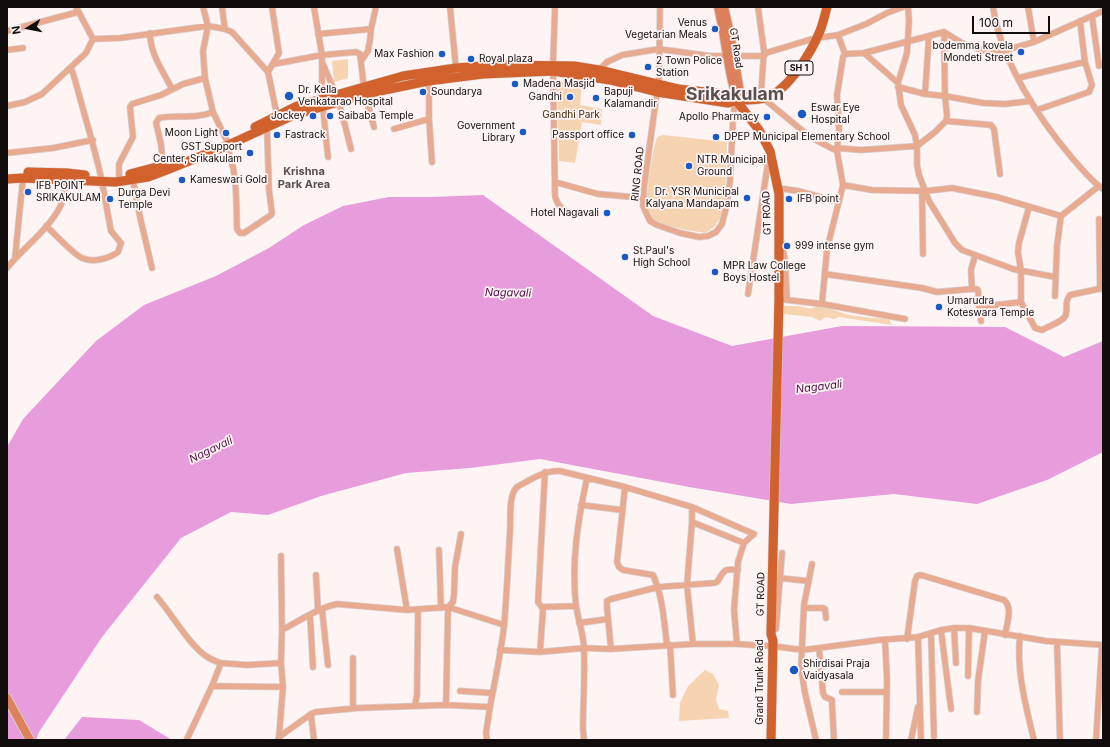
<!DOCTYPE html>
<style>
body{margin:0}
#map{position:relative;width:1110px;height:747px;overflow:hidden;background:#fef4f4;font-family:Inter,sans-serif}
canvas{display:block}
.frame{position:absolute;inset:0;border:8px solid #110d0d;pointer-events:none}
.north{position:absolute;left:8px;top:8px;width:40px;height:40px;-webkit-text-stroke:3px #fef4f4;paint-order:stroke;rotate:260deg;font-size:11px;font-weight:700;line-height:16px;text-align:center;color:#110d0d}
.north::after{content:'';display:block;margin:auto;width:14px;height:18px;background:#110d0d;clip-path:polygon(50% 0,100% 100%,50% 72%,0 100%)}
.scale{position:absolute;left:972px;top:16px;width:78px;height:18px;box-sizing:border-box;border:2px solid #110d0d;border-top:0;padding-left:5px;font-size:12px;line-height:14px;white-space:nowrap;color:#110d0d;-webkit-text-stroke:3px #fef4f4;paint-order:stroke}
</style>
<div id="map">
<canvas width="1110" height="747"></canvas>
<div class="frame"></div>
<div class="north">N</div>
<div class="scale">100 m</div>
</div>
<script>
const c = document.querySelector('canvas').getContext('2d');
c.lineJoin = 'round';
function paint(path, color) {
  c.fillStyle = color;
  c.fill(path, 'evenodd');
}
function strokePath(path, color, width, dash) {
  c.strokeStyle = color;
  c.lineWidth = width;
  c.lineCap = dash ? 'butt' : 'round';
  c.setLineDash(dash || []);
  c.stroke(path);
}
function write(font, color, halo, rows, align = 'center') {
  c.font = font + ' Inter,sans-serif';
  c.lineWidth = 3.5;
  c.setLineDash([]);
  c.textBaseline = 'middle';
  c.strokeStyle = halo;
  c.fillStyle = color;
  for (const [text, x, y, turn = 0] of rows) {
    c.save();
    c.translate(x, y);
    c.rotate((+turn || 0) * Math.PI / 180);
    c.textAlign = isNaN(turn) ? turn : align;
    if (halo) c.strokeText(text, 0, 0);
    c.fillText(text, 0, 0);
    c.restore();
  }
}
const green = new Path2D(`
 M348 59V78L334 82 332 61Z
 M557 81 582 84 580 105 602 109 601 125 582 122 575 163 559 161Z
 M663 135 727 142C726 162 727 200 720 218 717 225 712 229 705 233 693 231 657 226 649 216 642 207 653 149 657 137Z
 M784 306C788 306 793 306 797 306 805 306 809 312 816 306 825 307 831 309 840 312 851 317 876 318 889 319L892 325 839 317 834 319 826 317 820 321 812 317 784 314Z
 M705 670 713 674 719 685 716 699 719 709 728 711 729 718 679 721 680 703 688 686Z`);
const water = new Path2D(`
 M483 195 653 316 732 346 842 326 1005 327 1064 357 1103 341V452L1047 480 977 504 894 494 791 504 689 487 540 459 470 468 406 473 321 496 268 515 231 512 181 538 102 637 39 732 36 740H7V447L23 419 96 341 144 305 216 276 269 248 304 225 343 206 389 197H432Z
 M82 717 139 720 172 740H64Z`);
const street = new Path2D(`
 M203 7 208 26 203 51 205 78
 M222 7 225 29
 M314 7 322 55V99L328 157
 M450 7 456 68
 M555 7 553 65 555 196C558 208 564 210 574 216
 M758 7 764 51 761 95
 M993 7C1001 61 1038 118 1073 159 1082 169 1091 181 1103 189
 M1028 7 1034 42
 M1092 16 1099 66
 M7 31 78 12
 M944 32 962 43 981 50 999 52 1034 42 1103 11
 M150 33C150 54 163 71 172 89
 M318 34 371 29
 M817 38 838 35 866 24 887 13 903 7
 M93 39 120 38 208 26 225 29 232 32 268 72 277 115
 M7 50 23 48
 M845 54 864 53 944 32 945 96 947 116 946 121 935 132 917 146V165L919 175 929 201 955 243 962 250 1013 269 1055 277
 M361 61 368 51 370 40 371 29 376 7
 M274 64 322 55 356 52 360 54 364 88
 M323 64 339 102 351 149
 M71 68C75 78 77 88 80 98 87 124 95 150 101 177
 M599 70 607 62 622 55 659 49 710 56H764L766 53 812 39
 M268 72 279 53 272 7
 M1018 78 1085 62
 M429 79V119L432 162
 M898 83 907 53 909 21 908 7
 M659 85 660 7
 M898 87 925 94 945 96 983 103 1005 104 1031 101
 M657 92 644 187 643 206 650 221 657 225 680 233 699 237 708 236 716 232 722 224 726 208 730 181 733 120 735 101
 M365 94 374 127
 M925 94 929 36
 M763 98 810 137 837 151
 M7 106 25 102 42 94 86 53 93 39 76 7
 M1037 110 1089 92 1092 85 1085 62 1080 21
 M946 121 991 125 994 129 1000 174
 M394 129 429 119
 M226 146C238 171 236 202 237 229L240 233H244L271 215 272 213 269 190 267 127
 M837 148 861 150 917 146 915 135 901 105 898 83 864 53
 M7 153 53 148 93 140
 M163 166 161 144 156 123 159 118C177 114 193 120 213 112
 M119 176V164L133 137 130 107 132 104 161 95 183 84 205 78 213 112 227 141
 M133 180 140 217 152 268
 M555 182 598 194 644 198
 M843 185 872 190 926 191 952 188 997 197 1061 216 1057 246 1055 296
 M778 188 798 191 839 202
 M922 191 923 254
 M1029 207 1019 243 1018 252 1021 271V302L1035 328 1042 330C1049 326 1065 321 1066 314 1068 305 1064 303 1070 295L1103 288
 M1061 216 1099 186
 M1099 219 1100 289
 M46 226C54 233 73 254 82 258 93 263 108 259 118 252L121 243 111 231 102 182
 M782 244 785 260 787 300
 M975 256 971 270 972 289H976L978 290 981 321
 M15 258 23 178
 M7 268C23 248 48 230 60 207 64 199 64 189 66 180
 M825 274 922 288 937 292 972 289
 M748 294 769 156
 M779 299 822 304 905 319
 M822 304 827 249 843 185 837 151 839 129 837 95 843 57 845 54 838 35
 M979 307 1021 302
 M625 487 617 562 619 567 623 570 653 575C663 597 664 622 667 645
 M581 505 622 510
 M692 522 744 543
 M397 549 407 610
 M439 550 441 608
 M812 564 804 605 801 668 805 693 816 740
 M316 575 318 611
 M779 578 808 581
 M157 597C172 614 190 647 209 658 213 660 217 662 221 663L212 686
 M542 607 576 606
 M804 608H823L825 609 826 618
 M322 609 328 665
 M310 615 313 667
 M579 623 608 619
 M954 628 956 663
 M282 630C299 621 318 608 337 604L407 610 448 607 504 625
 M941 630 951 709
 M771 631 776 629 782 553
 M931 633 934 736
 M1020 636C1016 670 1026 707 1034 740
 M918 637 921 740
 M907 639 915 581 917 576 921 575 1004 600C1013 607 1007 624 1005 635
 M885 640 887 679 886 740
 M1057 642 1060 740
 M693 644 687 585 692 522V507L754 534 744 543 738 562 734 610 737 644
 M670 645 673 695
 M772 646 803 650 879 640 918 637 941 630 954 628H969L1046 641 1103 645
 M819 648 823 693 825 697 832 700V703L834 740
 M611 649 607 607V601L611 599 658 587 714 583 717 582C725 571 722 568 738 570
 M500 650 540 652 584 648 611 649 693 644H737L769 646
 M540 652 543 609 538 602 545 472
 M221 663 247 665 281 663
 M968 676 969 628
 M460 691 492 693
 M842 692H887
 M446 705 448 607 453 602 454 595 455 567 461 534
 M415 706 417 695 418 610
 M490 707C495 680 501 653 504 626 507 594 508 563 510 531 511 519 508 496 517 487 530 480 544 470 560 471L625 487 692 507
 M353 708V658
 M977 712 978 681 985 631
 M311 714 314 740
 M279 737 283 687 281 663 282 630 281 556
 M187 739 212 686 283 687
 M278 740 279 737 311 714 316 712 358 708 446 705 490 707 486 733 487 740
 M584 740 583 729C583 703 585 676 584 650 584 635 578 620 576 605 571 562 578 520 587 478
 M911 740 918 707
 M1096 740 1102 645`);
const secondary = new Path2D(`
 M718 7C725 35 727 65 735 93
 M724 7 730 33 740 92
 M7 698 30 740`);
const primary = new Path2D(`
 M743 100C751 100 760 100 768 97 789 89 812 51 820 31 823 23 825 15 827 7
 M738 103 759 130 770 151 779 194V299L771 634 773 641 771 740
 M255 127 297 106 403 76 456 68 496 65 574 66 599 70 678 89 733 95
 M28 172 67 173 85 175
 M130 174 164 165
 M7 179 23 178 116 182 148 177 164 171 226 146 294 115 365 94 428 81 483 74 553 71 610 80 657 92 728 103 734 101 741 102 744 98 743 94 740 92 735 93 733 95 734 101`);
const markers = [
 [715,29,4,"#175ac6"],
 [1021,52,4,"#175ac6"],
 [442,54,4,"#175ac6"],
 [471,59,4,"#175ac6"],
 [648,67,4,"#175ac6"],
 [515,84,4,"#175ac6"],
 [423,92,4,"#175ac6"],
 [289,96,5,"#175ac6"],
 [570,97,4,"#175ac6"],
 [596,98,4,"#175ac6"],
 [802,114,5,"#175ac6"],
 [313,116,4,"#175ac6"],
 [330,116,4,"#175ac6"],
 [767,117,4,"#175ac6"],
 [523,132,4,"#175ac6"],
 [226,133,4,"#175ac6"],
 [277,135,4,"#175ac6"],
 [632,135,4,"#175ac6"],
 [716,137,4,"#175ac6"],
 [250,153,4,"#175ac6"],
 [689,166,4,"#175ac6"],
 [182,180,4,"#175ac6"],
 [28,192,4,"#175ac6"],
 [747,198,4,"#175ac6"],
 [110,199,4,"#175ac6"],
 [789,199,4,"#175ac6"],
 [607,213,4,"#175ac6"],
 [787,246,4,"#175ac6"],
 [625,257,4,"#175ac6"],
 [715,272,4,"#175ac6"],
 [939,307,4,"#175ac6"],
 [794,670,5,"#175ac6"]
];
const shields = [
 [799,68,28]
];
const shieldNames = [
 ["SH 1",799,68]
];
const poiNames = [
 ["Venus",707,23,"right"],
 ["Vegetarian Meals",707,35,"right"],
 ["bodemma kovela",1013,46,"right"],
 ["Mondeti Street",1013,58,"right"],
 ["Max Fashion",434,54,"right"],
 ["Royal plaza",479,59],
 ["2 Town Police",656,61],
 ["Station",656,73],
 ["Madena Masjid",523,84],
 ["Dr. Kella",298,90],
 ["Venkatarao Hospital",298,102],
 ["Soundarya",431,92],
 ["Bapuji",604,92],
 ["Kalamandir",604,104],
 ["Gandhi",562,97,"right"],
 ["Eswar Eye",811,108],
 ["Hospital",811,120],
 ["Jockey",305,116,"right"],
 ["Saibaba Temple",338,116],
 ["Apollo Pharmacy",759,117,"right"],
 ["Government",515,126,"right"],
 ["Library",515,138,"right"],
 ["Moon Light",218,133,"right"],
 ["Fastrack",285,135],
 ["Passport office",624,135,"right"],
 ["DPEP Municipal Elementary School",724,137],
 ["GST Support",242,147,"right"],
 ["Center, Srikakulam",242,159,"right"],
 ["NTR Municipal",697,160],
 ["Ground",697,172],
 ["Kameswari Gold",190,180],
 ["IFB POINT",36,186],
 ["SRIKAKULAM",36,198],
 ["Dr. YSR Municipal",739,192,"right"],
 ["Kalyana Mandapam",739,204,"right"],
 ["Durga Devi",118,193],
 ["Temple",118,205],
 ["IFB point",797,199],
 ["Hotel Nagavali",599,213,"right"],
 ["999 intense gym",795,246],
 ["St.Paul's",633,251],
 ["High School",633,263],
 ["MPR Law College",723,266],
 ["Boys Hostel",723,278],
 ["Umarudra",947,301],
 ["Koteswara Temple",947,313],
 ["Shirdisai Praja",803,664],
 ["Vaidyasala",803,676]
];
const streetNames = [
 ["GT Road",736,48,81],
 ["RING ROAD",638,174,-84],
 ["GT ROAD",767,213,-92],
 ["GT ROAD",761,594,-89],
 ["Grand Trunk Road",760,682,-90]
];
const parkNames = [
 ["Gandhi Park",571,115]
];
const neighbourhoodNames = [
 ["Krishna",304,172],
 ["Park Area",304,185]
];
const waterNames = [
 ["Nagavali",508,293,1],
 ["Nagavali",819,387,-7],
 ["Nagavali",211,450,-26]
];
const townNames = [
 ["Srikakulam",735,95]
];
paint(green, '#f7d4b1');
paint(water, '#e79cdc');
strokePath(street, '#d8cfcf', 7);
strokePath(secondary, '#d8cfcf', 10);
strokePath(primary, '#d8cfcf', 10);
strokePath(street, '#e8aa90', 5.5);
strokePath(secondary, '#dc815b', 8);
strokePath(primary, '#d1622e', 9);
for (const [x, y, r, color] of markers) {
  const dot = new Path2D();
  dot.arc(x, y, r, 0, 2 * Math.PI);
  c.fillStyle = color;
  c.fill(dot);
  strokePath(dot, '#fef4f4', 1.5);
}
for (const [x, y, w] of shields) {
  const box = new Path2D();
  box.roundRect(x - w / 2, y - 7, w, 14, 3);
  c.fillStyle = '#fef4f4';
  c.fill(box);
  strokePath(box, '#110d0d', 1);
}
write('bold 9px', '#110d0d', null, shieldNames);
write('10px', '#110d0d', '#fef4f4', poiNames, 'left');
write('10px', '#110d0d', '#fef4f4', streetNames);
write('10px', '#412605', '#fef4f4', parkNames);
write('bold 11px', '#594f4f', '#fef4f4', neighbourhoodNames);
write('italic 11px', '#500d4a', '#fef4f4', waterNames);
write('bold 18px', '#594f4f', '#fef4f4', townNames);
</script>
